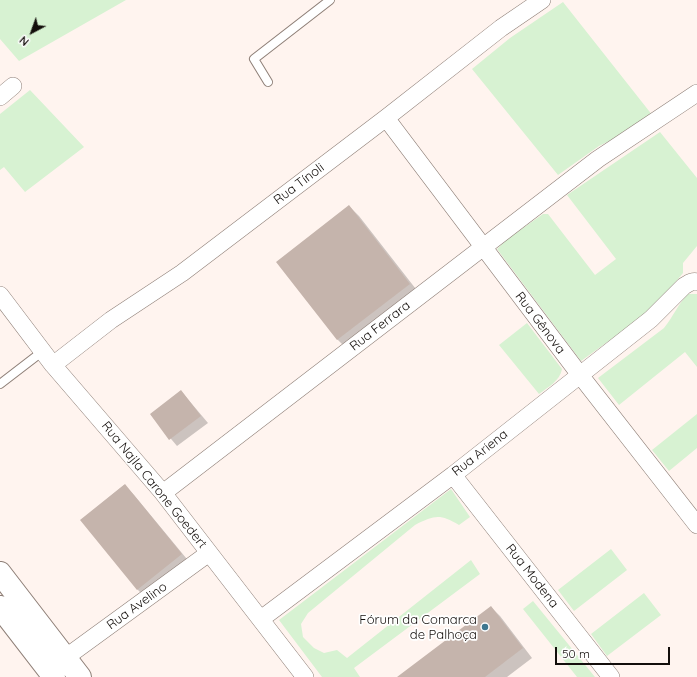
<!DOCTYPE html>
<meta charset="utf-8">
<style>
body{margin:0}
#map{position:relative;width:697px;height:677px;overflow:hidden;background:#fff4ef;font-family:Quicksand,sans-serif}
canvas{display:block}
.north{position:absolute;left:12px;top:12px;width:40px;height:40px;-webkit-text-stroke:3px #fff;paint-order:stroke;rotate:221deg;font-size:11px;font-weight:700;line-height:16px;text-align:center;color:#130e0b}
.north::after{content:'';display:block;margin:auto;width:14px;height:18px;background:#130e0b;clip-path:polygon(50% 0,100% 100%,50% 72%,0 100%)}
.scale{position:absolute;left:555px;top:647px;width:115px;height:18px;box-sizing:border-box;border:2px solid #130e0b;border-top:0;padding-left:5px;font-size:12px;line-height:14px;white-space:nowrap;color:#130e0b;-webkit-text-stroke:3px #fff;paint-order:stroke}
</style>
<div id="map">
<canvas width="697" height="677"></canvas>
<div class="north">N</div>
<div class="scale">50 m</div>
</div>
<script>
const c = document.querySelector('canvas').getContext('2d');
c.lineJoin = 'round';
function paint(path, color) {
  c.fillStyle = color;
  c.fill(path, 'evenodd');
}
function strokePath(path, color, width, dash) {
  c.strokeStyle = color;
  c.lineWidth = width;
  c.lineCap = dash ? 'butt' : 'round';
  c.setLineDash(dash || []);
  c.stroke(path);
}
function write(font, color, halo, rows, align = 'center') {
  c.font = font + ' Quicksand,sans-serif';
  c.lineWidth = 3.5;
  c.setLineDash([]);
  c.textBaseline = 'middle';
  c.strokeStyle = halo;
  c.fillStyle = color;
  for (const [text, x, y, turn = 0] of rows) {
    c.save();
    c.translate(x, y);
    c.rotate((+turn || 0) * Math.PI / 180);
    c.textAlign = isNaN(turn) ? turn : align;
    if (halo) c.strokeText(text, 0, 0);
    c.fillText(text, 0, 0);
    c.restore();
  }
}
const green = new Path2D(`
 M0 0H126L19 61 0 39Z
 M563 2 653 116 630 131 599 146 558 175 472 69 510 38Z
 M30 90 84 147 25 192 4 167 0 170V114Z
 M660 132 697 178V246L683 263V273L653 309 581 361 497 249 506 240 543 214H548L595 275 616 259 567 195Z
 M688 294H697V367L685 352 619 405 598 378 664 328C673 317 678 304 688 294Z
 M527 323 562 369C560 381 548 387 539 394L499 345Z
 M697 414V448L669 471 652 450Z
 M451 489 470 517 459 525C440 514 435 515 415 525L308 613 301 624 303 637 314 648 324 653 337 650 347 658 471 560 480 574 354 668 360 677H322L279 620Z
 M611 549 627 570 574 611 558 590Z
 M644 593 661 615 607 656 591 634Z
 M533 601 595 677H577L523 609Z`);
const shadow = new Path2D(`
 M349 206 359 216 419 293 347 349 337 339Z
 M181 391 208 423 177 446 151 415Z
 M124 485 134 495 191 564 147 599 138 590 81 520Z
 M491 607 500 616 532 658 507 677H399Z`);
const building = new Path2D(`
 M349 205 410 284 337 340 276 262Z
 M181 390 201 416 169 440 150 414Z
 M125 484 182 554 137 590 80 520Z
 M491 606 523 648 485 677H397Z`);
const lane = new Path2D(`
 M268 82 254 59 330 0
 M0 384 43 351`);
const street = new Path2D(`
 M0 97 13 86
 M386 118 580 375 697 525
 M0 295 53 365 163 493 305 677
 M53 365 111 320 182 273 386 118 501 28 542 0
 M453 475 611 677
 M163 493 598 159 697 93
 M261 619 453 475 580 375 651 319 684 286C688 284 692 280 697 282
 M65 658 209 553`);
const secondary = new Path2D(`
 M0 573 80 677
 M0 607 54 677`);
const markers = [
 [485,627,4,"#3d7790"]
];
const streetNames = [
 ["Rua Tínoli",299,184,-37],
 ["Rua Gênova",540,323,53],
 ["Rua Ferrara",380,326,-38],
 ["Rua Ariena",480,453,-38],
 ["Rua Najla Carone Goedert",154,485,51],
 ["Rua Modena",532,576,52],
 ["Rua Avelino",137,606,-36]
];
const poiNames = [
 ["Fórum da Comarca",477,620],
 ["de Palhoça",477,635]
];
paint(green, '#d7f2d2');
paint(shadow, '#0003');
paint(building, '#c5b4ac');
strokePath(lane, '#8e7f77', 10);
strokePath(street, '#8e7f77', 18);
strokePath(secondary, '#8e7f77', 24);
strokePath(lane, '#fff', 8);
strokePath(street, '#fff', 17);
strokePath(secondary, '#fff', 22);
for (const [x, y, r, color] of markers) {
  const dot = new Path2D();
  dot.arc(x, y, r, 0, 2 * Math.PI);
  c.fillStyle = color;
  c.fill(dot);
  strokePath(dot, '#fff', 1.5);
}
write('13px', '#130e0b', '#fff', streetNames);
write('13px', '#130e0b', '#fff', poiNames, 'right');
</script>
